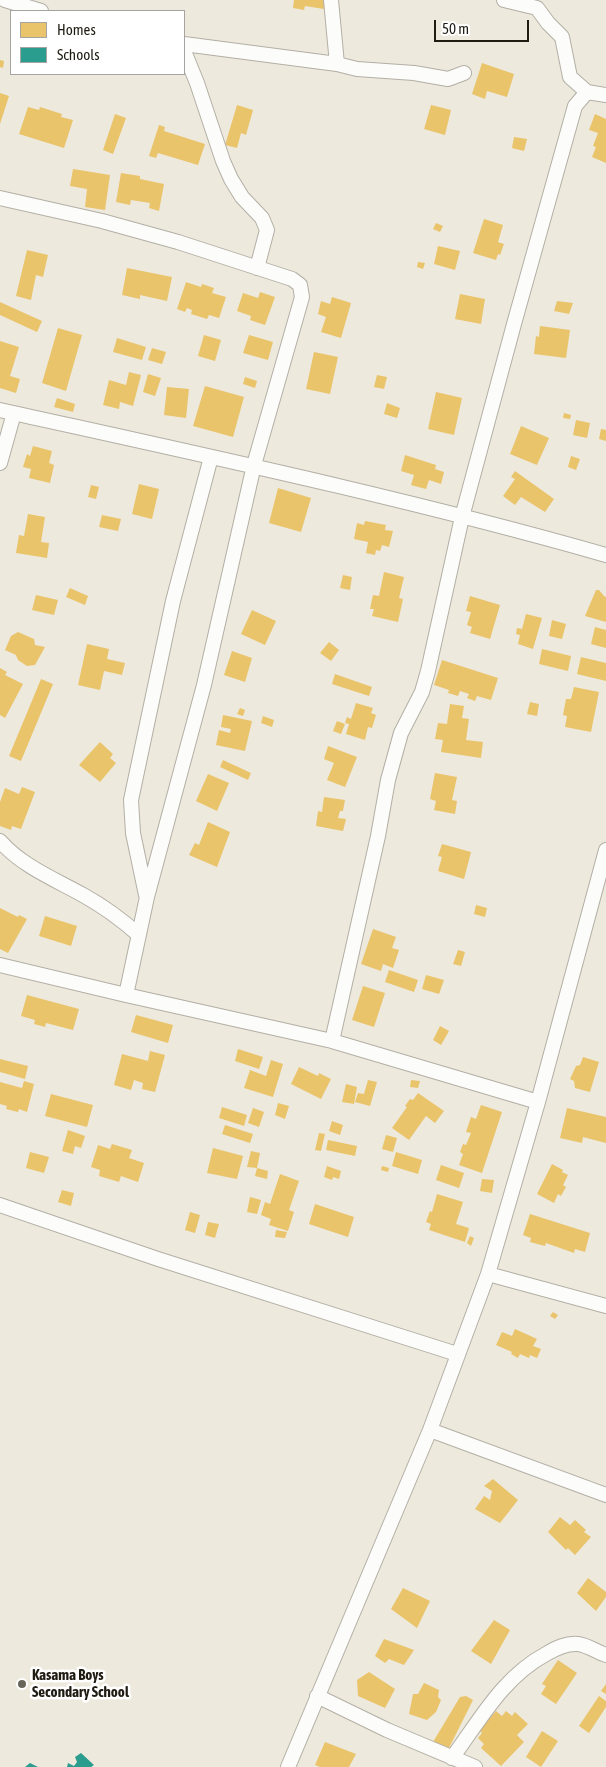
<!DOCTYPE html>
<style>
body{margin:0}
#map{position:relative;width:606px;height:1767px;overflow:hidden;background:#eee9dd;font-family:"Asap Condensed",sans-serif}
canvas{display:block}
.legend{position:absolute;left:10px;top:10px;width:175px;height:65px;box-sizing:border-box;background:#fff;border:1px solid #a5a4a1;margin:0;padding:6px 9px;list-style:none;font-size:15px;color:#1f1c13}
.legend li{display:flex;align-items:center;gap:10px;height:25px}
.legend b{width:25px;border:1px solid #a5a4a1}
.scale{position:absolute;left:434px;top:20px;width:95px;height:22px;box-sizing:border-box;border:2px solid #1f1c13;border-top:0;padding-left:6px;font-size:15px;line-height:18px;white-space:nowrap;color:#1f1c13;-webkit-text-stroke:4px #fff;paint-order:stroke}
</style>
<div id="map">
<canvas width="606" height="1767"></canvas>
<ul class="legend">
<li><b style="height:14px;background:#e9c46a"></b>Homes</li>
<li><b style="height:14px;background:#2a9d8f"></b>Schools</li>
</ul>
<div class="scale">50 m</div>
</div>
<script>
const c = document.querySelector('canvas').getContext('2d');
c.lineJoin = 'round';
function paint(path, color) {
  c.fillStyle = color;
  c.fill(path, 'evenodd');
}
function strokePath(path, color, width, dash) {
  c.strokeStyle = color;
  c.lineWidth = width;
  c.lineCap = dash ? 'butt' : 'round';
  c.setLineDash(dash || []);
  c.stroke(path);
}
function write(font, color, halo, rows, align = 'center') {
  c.font = font + ' "Asap Condensed",sans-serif';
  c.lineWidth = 5;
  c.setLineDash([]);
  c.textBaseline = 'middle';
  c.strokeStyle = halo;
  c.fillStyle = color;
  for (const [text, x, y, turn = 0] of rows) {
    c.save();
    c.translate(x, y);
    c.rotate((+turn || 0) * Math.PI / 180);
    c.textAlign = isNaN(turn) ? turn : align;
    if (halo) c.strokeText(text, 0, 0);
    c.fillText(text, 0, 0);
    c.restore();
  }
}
const homes = new Path2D(`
 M294 0H325L324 9 305 6 304 10 293 8Z
 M0 60 4 61 3 68 0 67Z
 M482 63 514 74 507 97 487 91 485 99 472 94Z
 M0 93 9 96 0 124Z
 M237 105 253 110 246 135 241 133 237 148 225 145Z
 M431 105 451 110 445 135 424 129Z
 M28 107 39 110 40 107 62 114 61 117 73 120 64 148 19 134Z
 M115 114 126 118 113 154 103 150Z
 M595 114 606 119V163L592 157 596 147 593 146 598 133 589 130Z
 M159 125 165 127 164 131 205 144 198 165 158 153 156 158 149 156Z
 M514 137 527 139 524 151 512 148Z
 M73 169 110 175 105 210 85 207 87 189 70 186Z
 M121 173 140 176V179L164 184 159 211 149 208 150 203 131 200 130 205 116 202Z
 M484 219 503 225 498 242 504 244 500 255 498 254 496 260 473 253Z
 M436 223 443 226 440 232 433 229Z
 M438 246 460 251 455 270 434 264Z
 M27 250 48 255 43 277 36 275 31 300 16 296Z
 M418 262 425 263 423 269 417 267Z
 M127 268 172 277 167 301 140 295V299L122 295Z
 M186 282 201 287 202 284 214 288 212 293 226 297 219 318 209 315 207 319 191 314 192 310 187 308 185 312 177 309Z
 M260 292 275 297 265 325 250 320 251 316 237 311 243 293 258 298Z
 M460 294 485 299 481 324 455 319Z
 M332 297 351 303 341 338 321 332 326 317 318 314 321 301 330 304Z
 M557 301 573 303 569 314 554 311Z
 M0 302 42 321 37 332 0 315Z
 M540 326 570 330 566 358 534 354 536 336 539 337Z
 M58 328 82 335 66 391 42 383Z
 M204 335 221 340 215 361 198 356Z
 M249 335 273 342 268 360 243 353Z
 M117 338 146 347 142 360 113 352Z
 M0 341 19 347 10 376 20 379 16 393 0 388Z
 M152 348 166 352 162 364 148 360Z
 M314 352 338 357 330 394 306 389Z
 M129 372 141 375 133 406 120 402 119 409 103 405 109 380 126 385Z
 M148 374 161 378 155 396 143 392Z
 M377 375 387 377 384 389 374 387Z
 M245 377 257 381 255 388 243 384Z
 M205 386 244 397 233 437 193 426Z
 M167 387 189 389 186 418 164 415Z
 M436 392 462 398 454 435 428 429Z
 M57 398 75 404 73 412 54 407Z
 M387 403 400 408 397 418 384 414Z
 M564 413 571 415 570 419 563 418Z
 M576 420 590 423 587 438 573 435Z
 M521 426 549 438 537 465 510 454Z
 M601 429 606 430V441L599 439Z
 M33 446 52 451 49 463 54 465 50 483 29 478 31 469 23 467 27 454 30 456Z
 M405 455 436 465 435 469 444 472 441 484 429 480 426 489 411 485 414 475 401 471Z
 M571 456 580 459 576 470 568 467Z
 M515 471 554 499 545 512 521 497 515 505 503 496 515 479 511 477Z
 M139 484 159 489 152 519 132 514Z
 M91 485 99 487 96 499 88 497Z
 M278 488 311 498 301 532 269 523Z
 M28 514 45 517 41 542 49 543 47 558 16 553 19 535 24 536Z
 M102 515 121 519 118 531 99 527Z
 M365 521 386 525 385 530 393 531 389 547 382 545 380 551 376 550 375 555 366 553 368 542 354 539 357 523 364 525Z
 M384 572 404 577 399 598 403 599 398 622 372 616 374 609H370L373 595 379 596Z
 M343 575 352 577 350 590 340 588Z
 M70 588 88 596 85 605 66 597Z
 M596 590H599L604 596 606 597V622L585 616Z
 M36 595 58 600 54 615 32 610Z
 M470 596 500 605 490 639 470 633 472 627 467 625 471 612 466 611Z
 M252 610 276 621 265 645 241 634Z
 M526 614 542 618 533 649 518 644 520 635 516 634 517 628 522 629Z
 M552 620 566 624 562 639 549 636Z
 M595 627 606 630V648L591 644Z
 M18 632 34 639 35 645 45 647 35 665 27 666 18 660 16 655 5 650 11 636Z
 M329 642 339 650 331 661 320 653Z
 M87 644 109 649 107 659 125 663 122 675 104 671 100 690 78 685Z
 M542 649 571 656 568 671 539 664Z
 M232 651 252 658 245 682 224 675Z
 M581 657 606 663V681L577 674Z
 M442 660 498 678 491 700 477 696 475 701 467 698 469 694 460 691 458 696 448 693 449 690 434 685Z
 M0 668 7 672 5 675 23 684 5 718 0 715Z
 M335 674 372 687 369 696 332 684Z
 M41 679 53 684 21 761 9 756Z
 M574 687 599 692 591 732 565 727 567 716 563 715 566 699H571Z
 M530 702 539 704 537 716 527 714Z
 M356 703 373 708 371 713 376 715 372 728 368 727 365 740 346 734 349 724 345 723 347 717 351 719Z
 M450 704 464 706 462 718 469 719 466 740 483 742 481 758 441 752 443 740 435 739 438 723 447 724Z
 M240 708 245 710 243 716 237 714Z
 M223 715 252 721 245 751 216 745 219 730 230 733 231 729 221 727Z
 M263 716 274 720 272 727 261 723Z
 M337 721 345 724 341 734 333 731Z
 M100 742 113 754 110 758 116 763 100 782 79 765Z
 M328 746 357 757 345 787 327 780 334 763 324 759Z
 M223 760 251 773 248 780 220 767Z
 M435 773 457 777 452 800 457 801 455 814 434 810 436 801 430 799Z
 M208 774 229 783 217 811 196 801Z
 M22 787 35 792 21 829 12 826 11 830 0 826V802L5 788 19 794Z
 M324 797 345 800 343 811H340L338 818 346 819 343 831 316 826 318 811 322 812Z
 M208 822 230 832 217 867 189 855 195 843 199 845Z
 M442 844 471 852 464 879 438 871 442 857 438 856Z
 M476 905 487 908 485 917 474 914Z
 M0 908 18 917 19 915 27 919 8 953 0 949Z
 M45 916 77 926 71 946 39 936Z
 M373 929 396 937 392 948 399 950 393 968 383 964 381 971 361 964Z
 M458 950 465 952 461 966 453 964Z
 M389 970 418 980 414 992 385 982Z
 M426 975 444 980 439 994 422 989Z
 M363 986 385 993 374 1027 352 1020Z
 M27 995 79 1009 73 1030 46 1023 45 1027 34 1024 35 1020 21 1016Z
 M136 1015 173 1025 168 1043 131 1032Z
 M440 1026 449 1031 441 1045 433 1040Z
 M238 1049 263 1057 259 1069 235 1061Z
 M150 1051 165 1055 155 1092 142 1089 143 1083 134 1080 131 1090 114 1085 122 1054 148 1061Z
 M583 1057 599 1062 590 1092 575 1088 574 1081 570 1079 576 1066 580 1065Z
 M0 1059 28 1066 25 1079 0 1072Z
 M271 1060 283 1064 273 1097 244 1088 250 1070 266 1076Z
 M299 1067 318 1076 319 1073 331 1079 321 1099 291 1084Z
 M368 1080 377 1082 370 1106 355 1102 358 1093 364 1094Z
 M411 1080 420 1081 418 1088 410 1087Z
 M24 1081 34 1084 27 1112 19 1109 18 1112 6 1109 7 1106 0 1104V1082L22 1088Z
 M346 1084 357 1087 354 1104 342 1102Z
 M418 1093 444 1111 435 1123 426 1116 409 1140 392 1128 407 1107 405 1106 410 1099 413 1100Z
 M51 1094 93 1105 87 1127 45 1116Z
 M278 1103 289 1106 285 1119 275 1115Z
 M481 1105 502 1112 482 1173 459 1165 463 1154 460 1152 463 1144 466 1145 471 1133 466 1132 471 1117 476 1119Z
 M222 1107 247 1115 244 1126 219 1118Z
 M253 1108 264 1112 259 1127 248 1123Z
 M567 1108 606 1117V1143L583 1137 582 1143 560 1138Z
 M332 1121 343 1125 340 1135 329 1131Z
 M225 1125 253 1134 250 1143 222 1134Z
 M68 1130 85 1136 81 1148 75 1146 73 1154 62 1151Z
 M319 1133 325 1134 321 1151 315 1150Z
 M386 1135 397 1138 393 1152 382 1149Z
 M328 1140 357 1146 355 1156 326 1150Z
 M112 1144 132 1150 129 1158 144 1163 138 1182 121 1176 119 1182 99 1176 100 1170 91 1167 98 1145 110 1149Z
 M213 1148 243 1156 237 1179 207 1173Z
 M251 1151 260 1153 257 1168 247 1167Z
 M30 1152 49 1157 44 1173 26 1168Z
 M396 1152 422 1160 418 1174 392 1166Z
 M552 1164 563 1170 562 1172 568 1175 563 1185 566 1187 561 1196 558 1194 554 1203 537 1194Z
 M441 1165 464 1173 459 1188 436 1180Z
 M327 1166 341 1171 339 1179 333 1177 332 1180 324 1177Z
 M382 1166 389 1168 388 1172 381 1170Z
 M257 1168 268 1171 267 1179 255 1176Z
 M280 1174 299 1181 289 1210 294 1212 288 1231 269 1225 271 1219 261 1215 265 1202 270 1204Z
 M482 1179 494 1180 492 1193 480 1191Z
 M62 1190 74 1193 71 1206 58 1202Z
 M437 1194 463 1202 456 1224 469 1228 465 1242 429 1230 431 1224 426 1222 430 1211 432 1212Z
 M250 1197 261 1200 257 1214 247 1212Z
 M315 1204 354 1217 348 1237 309 1224Z
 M190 1212 200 1215 195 1233 185 1230Z
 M530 1214 590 1233 585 1252 575 1249 574 1253 546 1243 545 1246 530 1242 531 1238 523 1235Z
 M208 1222 219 1224 215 1238 205 1235Z
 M276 1230 287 1232 285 1238 275 1237Z
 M470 1236 474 1238 471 1246 467 1243Z
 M553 1312 558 1315 555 1319 550 1316Z
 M515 1329 537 1339 533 1346 541 1349 537 1358 530 1355 529 1358 520 1354 518 1358 511 1354 512 1352 496 1345 502 1332 512 1336Z
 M493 1479 518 1500 500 1523 475 1509 484 1496 490 1500 492 1491 484 1486Z
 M560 1517 570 1525 575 1520 586 1530 584 1532 591 1537 575 1555 568 1548 566 1550 548 1532Z
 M588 1578 606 1592V1597L596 1611 577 1593Z
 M403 1588 430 1601 417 1628 391 1609Z
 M494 1620 510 1630 491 1664 471 1651Z
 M384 1639 414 1650 404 1665 389 1659 385 1663 375 1656Z
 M558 1660 577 1673 556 1704 541 1694 546 1686 542 1684Z
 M369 1672 395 1689 385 1708 358 1696 357 1680Z
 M424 1683 439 1690 438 1697 441 1700 436 1712 427 1720 409 1714 413 1694H418Z
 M606 1684V1694L601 1691Z
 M466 1696 473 1700 448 1750 433 1742 460 1697Z
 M599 1696 606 1701V1707L589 1733 579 1726Z
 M496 1711 502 1716 506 1711 512 1716 515 1712 528 1724 517 1735 524 1742 501 1766 481 1748 484 1744 478 1738 482 1733 479 1730Z
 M542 1731 558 1741 541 1767 526 1757Z
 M325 1742 356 1754 349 1767H320L315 1765Z`);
const schools = new Path2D(`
 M81 1753 94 1765 91 1767H67L68 1763 74 1766 77 1762 75 1757Z
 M30 1763 38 1767H25Z`);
const minor = new Path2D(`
 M5 0 41 11
 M504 0 537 8 548 23 562 37 570 77 587 92
 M184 44 337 64 331 0
 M184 51 197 83 223 161 231 179 242 197 262 218 267 230 257 268
 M337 64 357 69 414 73 448 79 464 73
 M0 198 102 221 178 242 292 279 300 285 302 297 254 465 204 685 147 897 126 995
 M0 410C203 455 406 498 606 555
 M0 463 14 413
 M0 841C22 866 54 879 83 895 103 906 122 920 139 935
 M146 895 133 833 131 800 173 601 211 457
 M0 965 126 995 332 1041 538 1102
 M332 1041 378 836 388 780 401 733 422 692 428 671 462 517 514 324 575 106 587 92 606 95
 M0 1205 158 1259 457 1354
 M488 1274 606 1306
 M430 1430 606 1495
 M317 1696 387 1730 475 1767
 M452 1758C480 1720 503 1677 546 1654 556 1648 566 1643 578 1644 587 1645 597 1652 606 1655
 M288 1767 430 1430 488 1274 538 1102 606 850`);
const markers = [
 [22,1684,5,"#67645a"]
];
const poiNames = [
 ["Kasama Boys",32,1675],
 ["Secondary School",32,1692]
];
paint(homes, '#e9c46a');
paint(schools, '#2a9d8f');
strokePath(minor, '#b3afa5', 16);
strokePath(minor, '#fcfcfa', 14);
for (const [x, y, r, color] of markers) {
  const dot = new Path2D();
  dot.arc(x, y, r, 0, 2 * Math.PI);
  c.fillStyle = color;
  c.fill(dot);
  strokePath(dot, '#fff', 2);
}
write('bold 15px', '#1f1c13', '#fff', poiNames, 'left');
</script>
